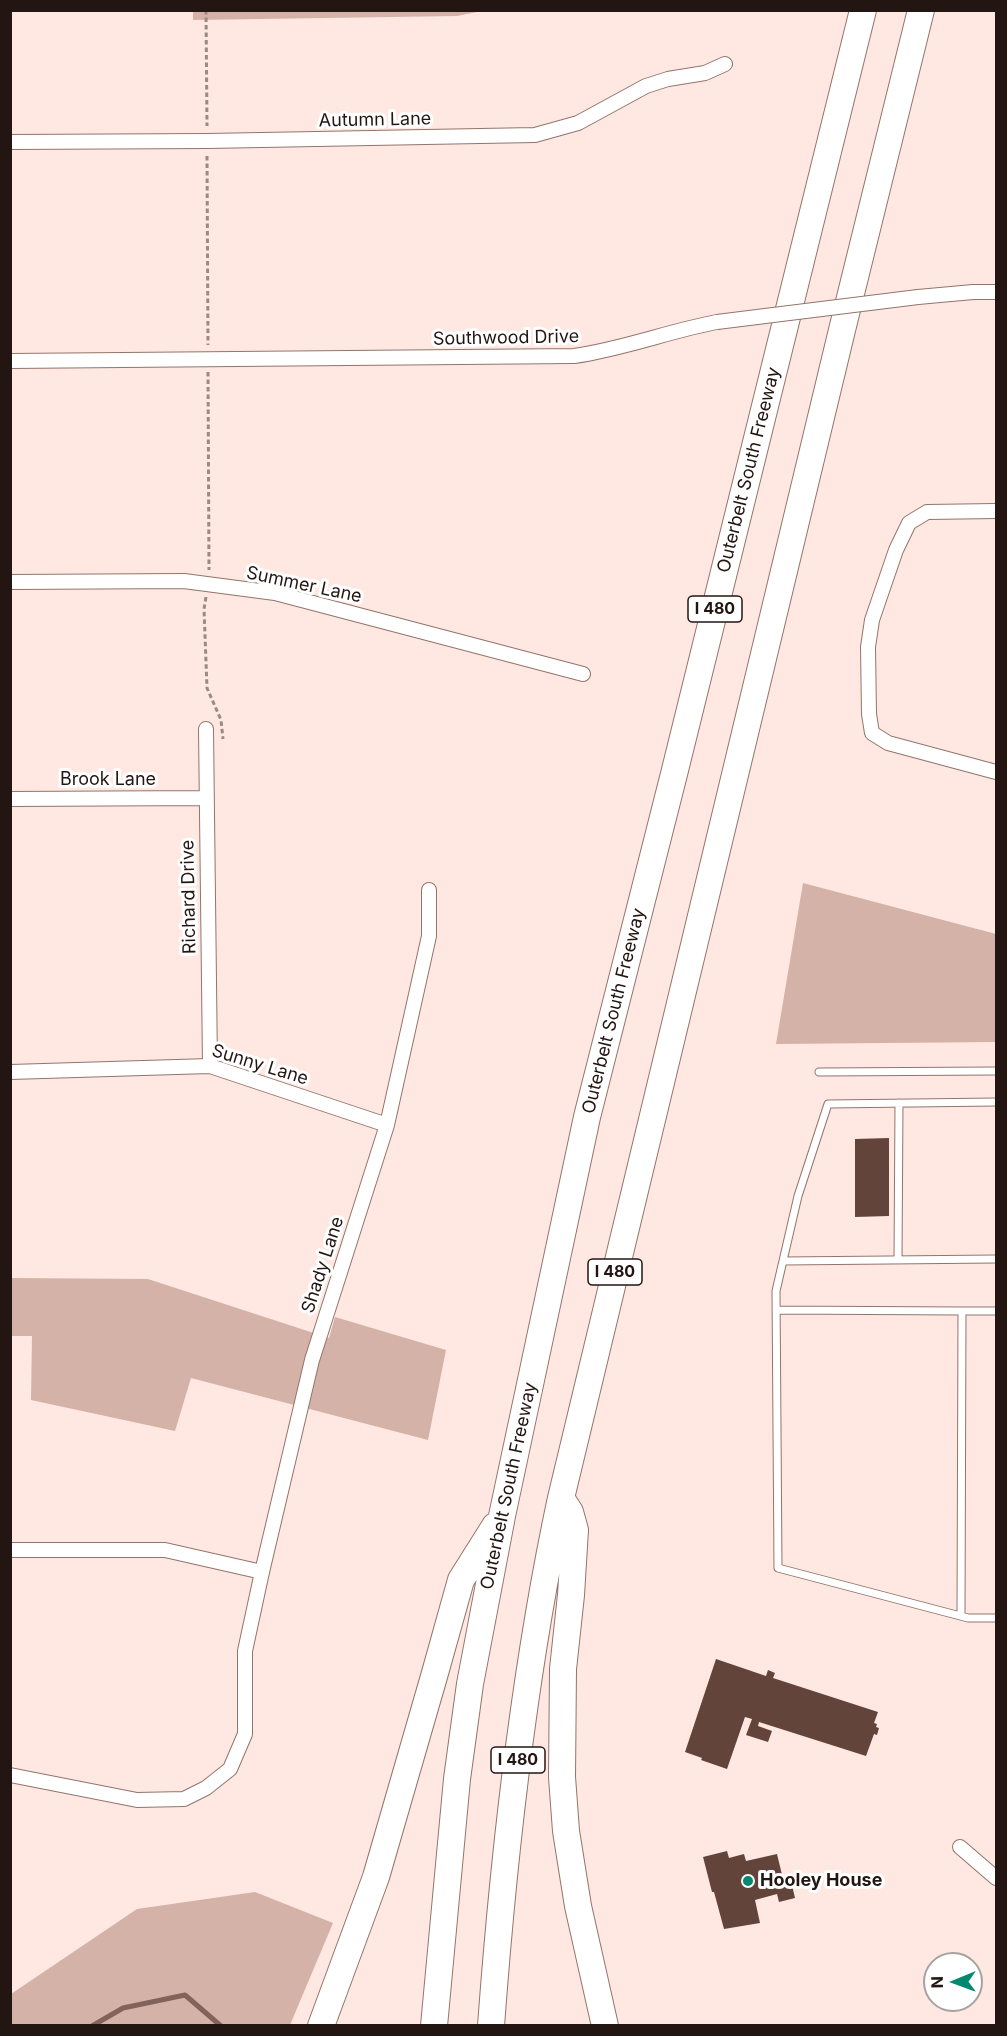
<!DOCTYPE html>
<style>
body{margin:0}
#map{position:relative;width:1007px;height:2036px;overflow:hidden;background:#fee8e1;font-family:Inter,sans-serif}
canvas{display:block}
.frame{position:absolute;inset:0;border:12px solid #231612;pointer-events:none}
.north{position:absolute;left:923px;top:1952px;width:60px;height:60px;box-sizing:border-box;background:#fff;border:2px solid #a7a2a0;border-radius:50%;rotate:269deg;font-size:16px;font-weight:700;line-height:24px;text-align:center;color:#231612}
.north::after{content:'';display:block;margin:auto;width:21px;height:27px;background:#00896f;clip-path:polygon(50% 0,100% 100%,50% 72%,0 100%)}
</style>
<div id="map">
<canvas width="1007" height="2036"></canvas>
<div class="frame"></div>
<div class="north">N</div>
</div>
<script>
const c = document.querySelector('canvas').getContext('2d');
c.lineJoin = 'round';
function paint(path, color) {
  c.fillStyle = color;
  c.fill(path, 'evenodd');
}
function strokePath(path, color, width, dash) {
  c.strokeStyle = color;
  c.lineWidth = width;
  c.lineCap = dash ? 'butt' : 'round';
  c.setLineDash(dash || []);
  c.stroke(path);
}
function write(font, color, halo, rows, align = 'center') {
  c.font = font + ' Inter,sans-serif';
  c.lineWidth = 6;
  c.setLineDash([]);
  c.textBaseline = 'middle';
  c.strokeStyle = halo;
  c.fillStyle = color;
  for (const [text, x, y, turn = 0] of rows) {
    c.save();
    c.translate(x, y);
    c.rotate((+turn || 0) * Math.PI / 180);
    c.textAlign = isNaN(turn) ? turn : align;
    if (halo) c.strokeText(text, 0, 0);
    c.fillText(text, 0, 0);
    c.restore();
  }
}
const green = new Path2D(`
 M193 11V10L482 11 457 16 193 20Z
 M803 883 996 934V1042L776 1044Z
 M10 1278 148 1279 329 1338 335 1317 446 1350 428 1440 191 1378 175 1431 31 1400 32 1336H11Z
 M255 1892 333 1923 290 2025H11V1994L137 1909Z`);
const stream = new Path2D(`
 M92 2026 123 2008 185 1995 221 2026`);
const building = new Path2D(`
 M889 1138V1216L855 1217V1139Z
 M716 1659 766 1676 768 1670 775 1673 773 1678 878 1712 874 1723 877 1724 876 1727 879 1728 877 1735 874 1734 866 1756 759 1722 758 1726 772 1731 768 1742 746 1735 752 1719 745 1717 727 1769 701 1760 702 1758 685 1752Z
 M727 1851 729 1858 744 1854 746 1861 777 1854 784 1883 791 1881 795 1898 779 1902 777 1894 755 1900 760 1923 724 1929 714 1892H712L703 1857Z`);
const path = new Path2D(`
 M206 10 207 126
 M207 156 208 345
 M208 372 209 570
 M206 597 204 609 207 688 221 720 223 739`);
const lane = new Path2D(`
 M819 1072 996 1071
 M996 1102 828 1104 798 1196 776 1291 778 1568 968 1618H996
 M898 1260 899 1103
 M783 1261 996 1259
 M776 1310 962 1311 961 1616
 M962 1311H996`);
const street = new Path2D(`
 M10 142 207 141 535 135 578 123 646 86 668 79 705 73 725 64
 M918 297 973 292H996
 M10 361 574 356C623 349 669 331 717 322
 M996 511 927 512 909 523 896 550 872 620 868 647 869 714 872 733 888 743 996 772
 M10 582 184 581 275 593 583 674
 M206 729 210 1066
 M10 799 205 798
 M10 1072 210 1066 387 1125
 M10 1550H165L262 1572
 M10 1775 137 1800 184 1799 206 1788 230 1769 245 1734V1651L262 1572 312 1360 387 1125 429 936V890
 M960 1847 996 1878`);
const highway = new Path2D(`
 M561 1498 570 1512 575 1530 571 1595 563 1669 562 1777 566 1831 578 1906 605 2026
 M321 2026 376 1877 435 1673 461 1580 495 1526
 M434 2026 457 1779 470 1684 502 1516 587 1117 674 774 863 10
 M491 2026C504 1849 524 1671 561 1498L842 330 921 10`);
const streetBridge = new Path2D(`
 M717 322 918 297`);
const markers = [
 [748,1881,6,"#00896f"]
];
const shields = [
 [715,609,54],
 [615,1272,54],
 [518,1760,54]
];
const shieldNames = [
 ["I 480",715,609],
 ["I 480",615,1272],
 ["I 480",518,1760]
];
const streetNames = [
 ["Autumn Lane",375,120,-1],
 ["Southwood Drive",506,338,-1],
 ["Outerbelt South Freeway",749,470,-76],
 ["Summer Lane",304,585,12],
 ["Brook Lane",108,780],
 ["Richard Drive",189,897,-91],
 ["Outerbelt South Freeway",614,1011,-76],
 ["Sunny Lane",260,1065,17],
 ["Shady Lane",323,1265,-72],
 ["Outerbelt South Freeway",509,1486,-78]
];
const poiNames = [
 ["Hooley House",760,1881]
];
paint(green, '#d4b2a8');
strokePath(stream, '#836359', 5);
paint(building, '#62443b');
strokePath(lane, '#94746a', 9);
strokePath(street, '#94746a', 16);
strokePath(highway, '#94746a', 28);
strokePath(path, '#9b8984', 3, [4.5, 3]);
strokePath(lane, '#fff', 7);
strokePath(street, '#fff', 14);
strokePath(highway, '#fff', 26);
strokePath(streetBridge, '#94746a', 16, []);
strokePath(streetBridge, '#fff', 14);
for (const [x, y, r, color] of markers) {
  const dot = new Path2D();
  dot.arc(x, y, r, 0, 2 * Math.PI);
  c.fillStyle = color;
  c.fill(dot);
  strokePath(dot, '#fff', 2);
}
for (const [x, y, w] of shields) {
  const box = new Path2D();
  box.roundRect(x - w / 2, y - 13, w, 26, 4.5);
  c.fillStyle = '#fff';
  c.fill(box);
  strokePath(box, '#231612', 1.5);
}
write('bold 16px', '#231612', null, shieldNames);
write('18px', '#231612', '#fff', streetNames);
write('bold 18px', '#231612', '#fff', poiNames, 'left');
</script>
